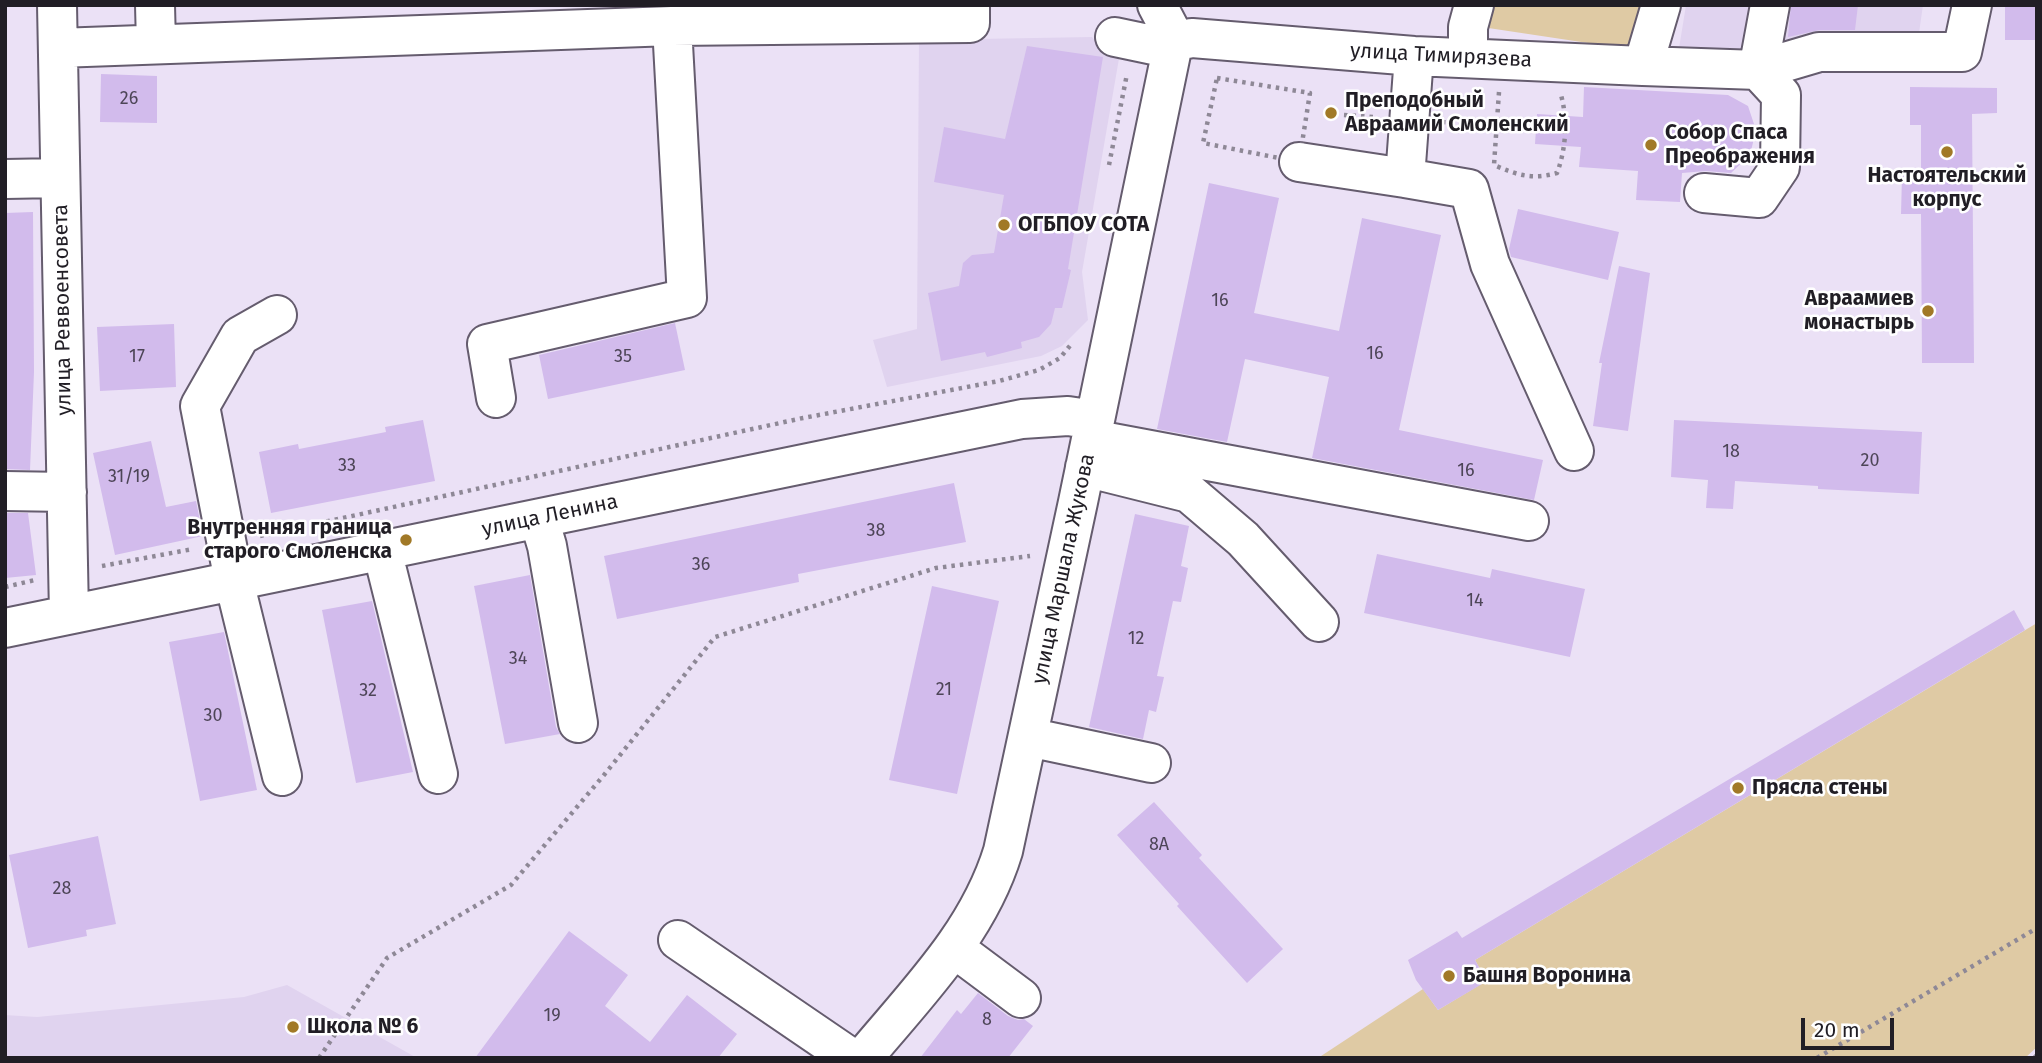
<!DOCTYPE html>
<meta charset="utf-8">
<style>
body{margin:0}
#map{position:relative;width:2042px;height:1063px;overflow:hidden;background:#ebe1f6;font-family:"Fira Sans",sans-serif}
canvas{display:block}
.frame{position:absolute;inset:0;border:7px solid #211e25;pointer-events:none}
.scale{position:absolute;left:1801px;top:1018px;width:93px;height:32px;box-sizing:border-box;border:4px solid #211e25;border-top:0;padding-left:9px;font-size:21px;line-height:24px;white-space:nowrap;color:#211e25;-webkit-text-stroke:5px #fff;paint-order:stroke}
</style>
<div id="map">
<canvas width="2042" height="1063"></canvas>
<div class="frame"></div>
<div class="scale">20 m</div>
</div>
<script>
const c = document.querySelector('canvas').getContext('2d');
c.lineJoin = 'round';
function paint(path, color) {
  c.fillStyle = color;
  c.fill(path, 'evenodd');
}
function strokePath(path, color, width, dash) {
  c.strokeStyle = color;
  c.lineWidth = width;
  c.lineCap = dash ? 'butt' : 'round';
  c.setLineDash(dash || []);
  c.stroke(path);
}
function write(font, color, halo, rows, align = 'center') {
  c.font = font + ' "Fira Sans",sans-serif';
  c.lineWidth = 5;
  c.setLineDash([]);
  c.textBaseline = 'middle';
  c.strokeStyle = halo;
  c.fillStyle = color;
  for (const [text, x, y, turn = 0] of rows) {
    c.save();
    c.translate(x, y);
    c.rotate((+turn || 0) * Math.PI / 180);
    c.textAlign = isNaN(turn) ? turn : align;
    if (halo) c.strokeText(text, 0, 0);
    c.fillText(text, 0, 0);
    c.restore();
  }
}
const built = new Path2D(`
 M1686 5H1923L1914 68 1677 61Z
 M1092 37 1097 44 1121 47 1082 272 1088 320 1062 346 1041 356 887 387 873 340 917 329 919 40Z
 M287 985 417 1058H5V1015L37 1017 244 997Z`);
const green = new Path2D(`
 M1463 5H1640L1628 49 1455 23Z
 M2037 623V1047L2025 1058H1318L1423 989 1438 1010 1486 981 1475 960Z`);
const building = new Path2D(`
 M1858 5 1855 30H1819L1788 37 1791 5Z
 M2005 5H2037V40H2005Z
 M1027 46 1103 57 1068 269 1071 270 1062 308H1055L1051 324 1039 337 1021 342 1022 348 987 357 985 352 941 361 928 293 959 286 963 263 972 255 994 253 1004 195 934 182 944 127 1005 139Z
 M101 74 157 76V123L100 122Z
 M1584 87 1728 95 1748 106 1756 130 1750 155 1731 173 1706 171 1682 173 1680 202 1636 200 1638 171 1579 167 1581 147 1535 144 1537 114 1583 117Z
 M1910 87 1997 88V113L1972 114 1974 363H1922L1921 214H1901L1902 176H1921V125H1910Z
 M1209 183 1279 198 1254 313 1339 331 1362 218 1441 235 1399 430 1543 460 1534 500 1312 458 1329 377 1245 359 1227 442 1157 429Z
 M1518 209 1619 232 1608 280 1511 257 1509 249Z
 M33 212 34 372 30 470 5 469V213Z
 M1619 266 1650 273 1628 431 1593 426 1602 363H1599Z
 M675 323 685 370 548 399 539 355Z
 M174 324 176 387 100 391 97 327Z
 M423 420 435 481 271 513 259 452 298 444 299 449 386 432 385 427Z
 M1674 420 1922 432 1919 494 1818 489V486L1735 481 1733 509 1706 508 1708 480 1671 477Z
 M151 441 166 507 196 501 203 536 115 555 93 453Z
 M954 483 966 542 798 574 799 582 617 619 604 556Z
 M5 513H28L36 575 5 578Z
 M1135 514 1189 526 1181 566 1188 568 1181 602 1173 601 1157 676 1164 677 1156 712 1149 710 1143 739 1089 727Z
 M1377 554 1490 578 1492 569 1585 589 1570 657 1364 613Z
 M530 575 556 727 560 734 505 744 474 586Z
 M932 586 999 601 957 794 889 780Z
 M372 601 413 772 356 783 322 610Z
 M2014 610 2025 630 1475 960 1487 981 1438 1010 1416 980 1408 960 1457 931 1462 938Z
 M224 632 257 790 200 801 169 642Z
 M1154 802 1202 855 1199 858 1283 949 1247 983 1177 906 1179 904 1117 835Z
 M98 836 116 924 86 930 87 936 28 948 9 855Z
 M569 931 628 975 605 1006 650 1042 687 995 737 1034 718 1058H475Z
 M978 993 1008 1016 1018 1020 1024 1019 1033 1026 1008 1058H920L957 1010 961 1014Z`);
const path = new Path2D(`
 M1217 78 1310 93 1299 162 1203 143Z
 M1499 92 1494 165C1517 175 1532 180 1557 173 1566 149 1568 120 1561 95
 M1344 115 1374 117
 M1442 122 1536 129
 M1109 165 1127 74
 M260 536 803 418 999 381 1039 370 1060 358 1073 342
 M102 566 193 549
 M5 587 35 580
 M319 1058 387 958 511 885 604 775 715 637 936 568 1030 556
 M1817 1058 2037 928
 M2034 1058 2037 1055`);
const minor = new Path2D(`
 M57 5 69 614
 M155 5 156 44
 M1157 5 1176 41
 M672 26 970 23V5
 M1115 37 1172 49
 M1176 41 1192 38 1414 56 1643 66 1661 5
 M58 48 672 26 687 298 487 344 496 398
 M1414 56 1405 178 1469 189 1490 264 1574 451
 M1468 58V27L1474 5
 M1643 66 1758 70 1819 52H1962L1972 5
 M1299 162 1405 178
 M5 179 60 178
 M1704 193 1759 198 1780 167 1781 95 1758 70 1770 5
 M277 315 240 336 200 406 234 581 282 776
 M1091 439 1529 521
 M1085 467 1189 493 1243 539 1319 622
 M5 491 67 492
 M539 519 547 546 578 723
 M382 550 438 774
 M5 628 1022 419 1068 416 1095 420
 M1028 737 1151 763
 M678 940 851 1058
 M954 948 1021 998
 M863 1058C917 993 978 933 1003 851L1078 502 1172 49 1176 41`);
const markers = [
 [1331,113,7,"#a17927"],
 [1651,145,7,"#a17927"],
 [1947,152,7,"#a17927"],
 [1004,225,7,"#a17927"],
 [1928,311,7,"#a17927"],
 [406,540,7,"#a17927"],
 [1738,788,7,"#a17927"],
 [1449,976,7,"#a17927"],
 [293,1027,7,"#a17927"]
];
const numberNames = [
 ["26",129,99],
 ["16",1220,301],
 ["16",1375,354],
 ["17",137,357],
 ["35",623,357],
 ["18",1731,452],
 ["20",1870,461],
 ["33",347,466],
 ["16",1466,471],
 ["31/19",129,477],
 ["38",876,531],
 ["36",701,565],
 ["14",1475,601],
 ["12",1136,639],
 ["34",518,659],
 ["21",944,690],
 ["32",368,691],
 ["30",213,716],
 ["8А",1159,845],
 ["28",62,889],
 ["19",552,1016],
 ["8",987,1020]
];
const streetNames = [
 ["улица Тимирязева",1441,56,3],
 ["улица Реввоенсовета",63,310,-91],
 ["улица Ленина",550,516,-12],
 ["улица Маршала Жукова",1064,569,-78]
];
const poiNames = [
 ["Преподобный",1345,101],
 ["Авраамий Смоленский",1345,125],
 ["Собор Спаса",1665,133],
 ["Преображения",1665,157],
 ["Настоятельский",1947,176,"center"],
 ["корпус",1947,200,"center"],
 ["ОГБПОУ СОТА",1018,225],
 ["Авраамиев",1914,299,"right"],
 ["монастырь",1914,323,"right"],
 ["Внутренняя граница",392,528,"right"],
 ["старого Смоленска",392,552,"right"],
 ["Прясла стены",1752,788],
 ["Башня Воронина",1463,976],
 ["Школа № 6",307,1027]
];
paint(built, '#e0d3ef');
paint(green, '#dfcaa4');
paint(building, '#d2bbec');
strokePath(minor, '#655c6e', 42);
strokePath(path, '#8e8896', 4.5, [3.5, 5]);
strokePath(minor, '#fff', 38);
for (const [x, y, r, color] of markers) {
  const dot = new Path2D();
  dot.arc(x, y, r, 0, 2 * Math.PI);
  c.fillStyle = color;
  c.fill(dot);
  strokePath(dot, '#fff', 2.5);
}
write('18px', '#4d4557', null, numberNames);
write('21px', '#211e25', '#fff', streetNames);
write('bold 21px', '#211e25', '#fff', poiNames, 'left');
</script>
